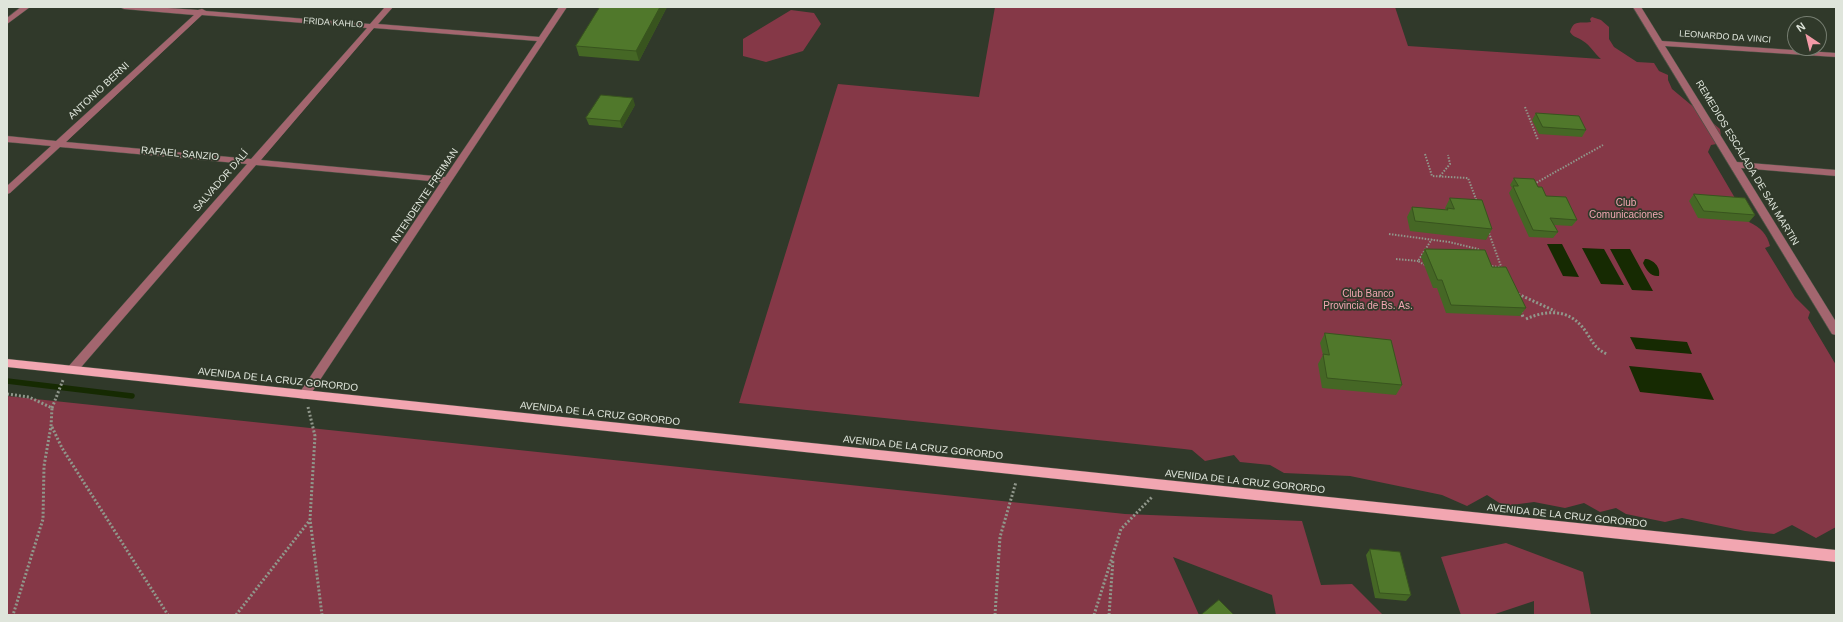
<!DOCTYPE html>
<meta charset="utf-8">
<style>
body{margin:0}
#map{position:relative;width:1843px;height:622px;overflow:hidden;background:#30392a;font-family:Helvetica,sans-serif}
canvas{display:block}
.frame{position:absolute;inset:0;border:8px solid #dfe5db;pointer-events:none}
.north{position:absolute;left:1787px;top:16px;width:40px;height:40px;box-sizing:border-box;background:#30392a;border:1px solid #767e71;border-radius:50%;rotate:325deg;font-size:11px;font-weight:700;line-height:16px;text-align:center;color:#dfe5db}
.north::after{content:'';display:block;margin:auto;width:14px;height:18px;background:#f39aa7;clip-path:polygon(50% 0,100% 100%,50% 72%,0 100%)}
</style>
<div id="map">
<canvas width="1843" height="622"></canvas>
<div class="frame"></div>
<div class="north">N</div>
</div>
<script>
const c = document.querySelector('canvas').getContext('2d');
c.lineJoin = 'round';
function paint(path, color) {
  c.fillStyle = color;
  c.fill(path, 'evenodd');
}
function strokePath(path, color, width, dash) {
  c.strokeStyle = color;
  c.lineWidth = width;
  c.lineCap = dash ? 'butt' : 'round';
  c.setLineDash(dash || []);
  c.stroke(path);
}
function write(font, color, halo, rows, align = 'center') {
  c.font = font + ' Helvetica,sans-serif';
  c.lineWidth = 3.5;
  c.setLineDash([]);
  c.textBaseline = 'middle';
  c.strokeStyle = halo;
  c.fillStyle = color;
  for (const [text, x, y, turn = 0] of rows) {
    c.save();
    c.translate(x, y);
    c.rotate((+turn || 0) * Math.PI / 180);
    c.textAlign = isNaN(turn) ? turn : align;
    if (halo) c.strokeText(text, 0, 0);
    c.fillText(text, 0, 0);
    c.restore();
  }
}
const green = new Path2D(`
 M995 7H1395L1408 46 1601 59C1595 54 1590 45 1583 41 1578 37 1574 38 1570 32 1574 19 1579 24 1591 22L1590 19 1592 17 1601 20 1609 27V39L1614 47 1637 62 1654 63 1659 71 1668 75V80L1672 89 1720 129 1722 143 1711 145 1708 152 1749 222C1761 228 1767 234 1770 246L1765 248 1795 297 1810 312 1808 318 1836 365V527L1816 538 1792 525 1774 534 1745 531 1682 518 1665 522 1626 514 1616 508 1600 512 1584 503 1565 508 1534 502 1504 506 1487 495 1467 506 1442 495 1350 476 1284 473 1270 465 1240 462 1234 455 1205 461 1192 450 1184 449 739 403 838 84 979 97Z
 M791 10 814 13 821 24 803 51 766 62 743 56V39Z
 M7 396 1125 514 1302 521 1321 585 1352 584 1383 615H1276L1272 595 1173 557 1199 615H7Z
 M1506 543 1583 572 1591 615H1534V601L1492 615H1461L1441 557Z`);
const water = new Path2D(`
 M1547 244H1562L1579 277 1563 276Z
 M1582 248 1604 249 1624 285 1601 284Z
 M1610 249H1630L1653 291 1632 290Z
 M1645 259C1653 259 1661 267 1659 276 1651 277 1646 270 1643 263Z
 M1630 337 1687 342 1692 354 1636 349Z
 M1629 366 1701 373 1714 400 1640 392Z`);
const stream = new Path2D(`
 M7 381 132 396`);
const pathFar1 = new Path2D(`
 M1525 107 1538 140
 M1425 154 1432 176 1468 178 1477 202
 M1440 176 1450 164 1448 155
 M1534 184 1603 145
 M1489 233 1502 269
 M1389 234 1449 242 1478 249 1480 253
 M1396 259 1418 261
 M1425 265 1418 261 1432 239
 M1489 266 1501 267`);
const path = new Path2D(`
 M1501 268 1502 269
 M1518 294 1555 311
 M1521 311 1523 317
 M1526 319C1551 308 1573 310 1588 335 1593 343 1597 350 1607 354
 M7 394 29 397 52 408 51 426 44 466 43 519 13 615
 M308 407 315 436 310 519 322 615
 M52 408 63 380
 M52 427 62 448 168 615
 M236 615 310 520
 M995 615 1000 537 1016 482
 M1094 615 1121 529 1152 497
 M1109 615 1113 560`);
const minor = new Path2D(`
 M21 7H30L7 24V18Z
 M120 7H153L198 10 202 9 206 11 370 24 385 7H393L378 24 539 37 559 7H567L308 398 304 399 300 398 299 395 300 392 441 182 256 165 76 373H68L67 370 68 367 247 164 60 147 10 193 7 194V186L51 146 7 142V136L56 141 194 15 124 9ZM202 15 367 28 251 159 66 142ZM374 28 537 41 445 177 261 160Z
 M1633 7H1641L1662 41 1836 53V57L1665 46 1737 162 1836 170V176L1741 168 1836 322V335L1832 334Z`);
const major = new Path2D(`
 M7 359 1836 550V562L7 367Z`);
const wall = new Path2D(`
 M600 7H667L639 61 579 56 576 46Z
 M635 105 622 128 589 125 586 118Z
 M1536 113 1586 130 1582 137 1539 134 1532 120Z
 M1514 178 1538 187 1546 196 1577 220 1572 226 1554 225 1558 232 1553 238 1529 237 1509 193 1512 188 1510 185Z
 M1694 194 1755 215 1749 222 1698 218 1689 201Z
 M1450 198 1492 229 1486 240 1410 231 1407 217 1412 207 1446 210 1445 208Z
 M1425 249 1492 267 1526 308 1520 316 1446 313 1437 288H1433L1421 257Z
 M1325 333 1402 385 1396 395 1322 388 1318 364 1323 355 1320 343Z
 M1370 549 1411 595 1406 601 1375 598 1366 555Z`);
const shadedWall = new Path2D(`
 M660 7H667L639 61 636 51Z
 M633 98 635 105 622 128 620 121Z`);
const building = new Path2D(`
 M600 7H660L636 51 576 46Z
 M601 95 633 98 620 121 586 118Z
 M1536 113 1579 116 1586 130 1543 127Z
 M1514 178 1534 179 1538 187H1542L1546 196 1566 197 1577 220 1550 218 1558 232 1533 230 1513 186H1518Z
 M1694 194 1745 198 1755 215 1704 211Z
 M1450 198 1482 200 1492 229 1415 221 1412 207 1448 210 1447 208 1454 209Z
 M1425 249 1485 250 1492 267H1506L1526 308 1451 305 1442 280H1438Z
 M1325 333 1391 340 1402 385 1327 378 1323 354 1329 355Z
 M1370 549 1400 552 1411 595 1380 593Z
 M1219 600 1234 615H1201Z`);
const farStreetnames = [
 ["FRIDA KAHLO",333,23,4],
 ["LEONARDO DA VINCI",1725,37,4]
];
const streetNames = [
 ["ANTONIO BERNI",99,91,-43],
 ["RAFAEL SANZIO",180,154,5],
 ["REMEDIOS ESCALADA DE SAN MARTIN",1747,163,59],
 ["SALVADOR DALÍ",221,181,-49],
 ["INTENDENTE FREIMAN",425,196,-56],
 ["AVENIDA DE LA CRUZ GORORDO",278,380,6],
 ["AVENIDA DE LA CRUZ GORORDO",600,414,6],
 ["AVENIDA DE LA CRUZ GORORDO",923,448,6],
 ["AVENIDA DE LA CRUZ GORORDO",1245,482,6],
 ["AVENIDA DE LA CRUZ GORORDO",1567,516,6]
];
const parkNames = [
 ["Club",1626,203],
 ["Comunicaciones",1626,215],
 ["Club Banco",1368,294],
 ["Provincia de Bs. As.",1368,306]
];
paint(green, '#853847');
paint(water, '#162a02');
strokePath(stream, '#162a02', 5.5);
strokePath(minor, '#4c5546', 1);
strokePath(major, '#4c5546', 1);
strokePath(pathFar1, '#90978b', 2, [1.5, 1.5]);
strokePath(path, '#90978b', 3, [2, 2]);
paint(minor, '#a3666f');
paint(major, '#f2a6b1');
paint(wall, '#456725');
paint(shadedWall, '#38541e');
paint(building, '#50782b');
strokePath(building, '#38541e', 1);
write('9px', '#dfe5db', '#30392a', farStreetnames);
write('10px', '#dfe5db', '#30392a', streetNames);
write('10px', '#f1a7b2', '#30392a', parkNames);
</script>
